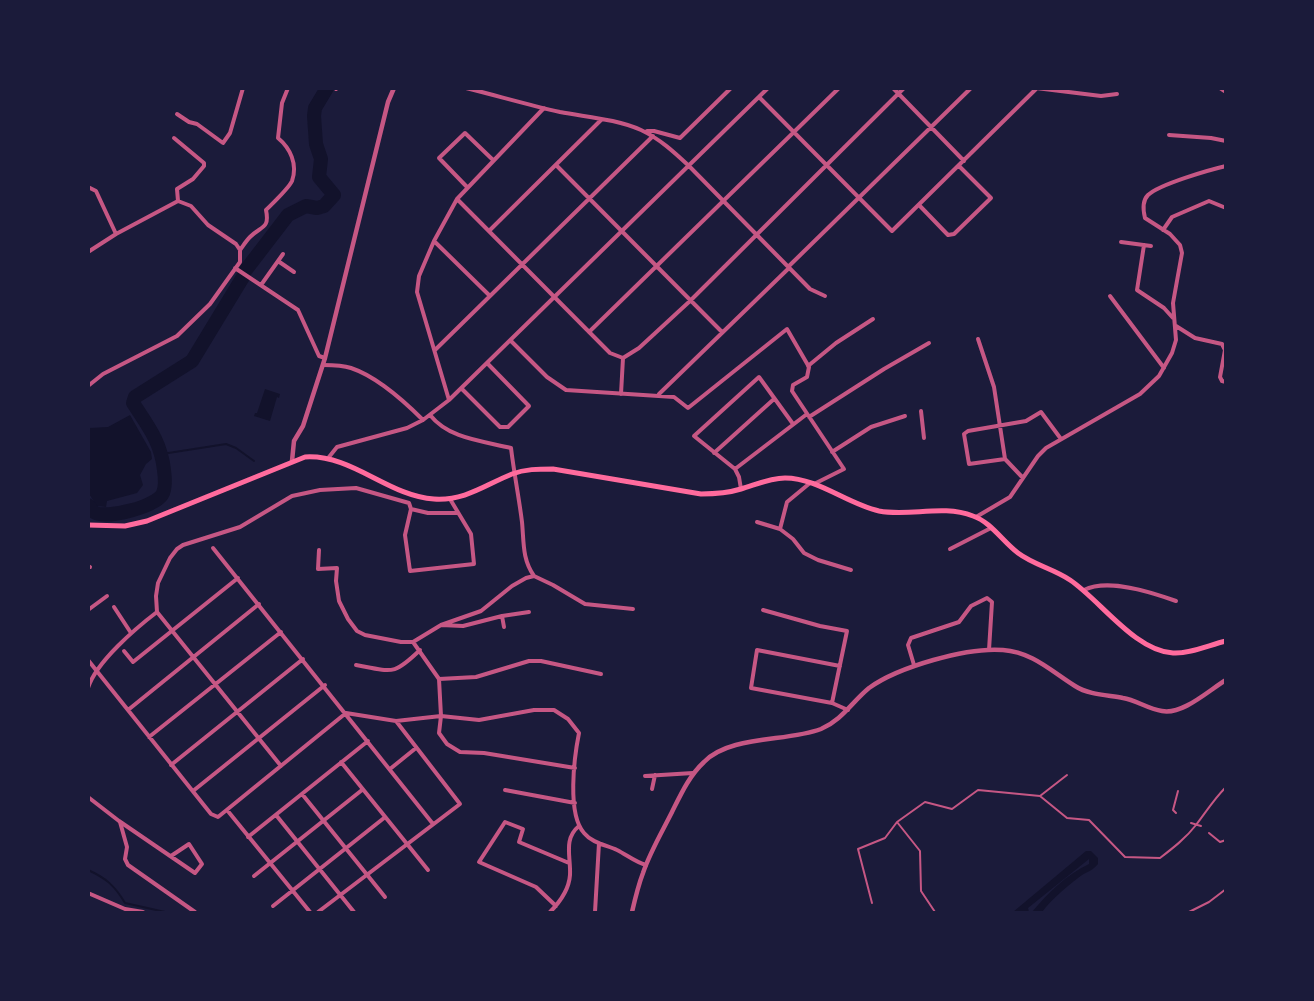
<!DOCTYPE html>
<style>
body{margin:0}
#map{position:relative;width:1314px;height:1001px;overflow:hidden;background:#1b1b3a;font-family:"Playfair Display",serif}
canvas{display:block}
.frame{position:absolute;inset:0;border:90px solid #1b1b3a;pointer-events:none}
</style>
<div id="map">
<canvas width="1314" height="1001"></canvas>
<div class="frame"></div>
</div>
<script>
const c = document.querySelector('canvas').getContext('2d');
c.lineJoin = 'round';
function paint(path, color) {
  c.fillStyle = color;
  c.fill(path, 'evenodd');
}
function strokePath(path, color, width, dash) {
  c.strokeStyle = color;
  c.lineWidth = width;
  c.lineCap = dash ? 'butt' : 'round';
  c.setLineDash(dash || []);
  c.stroke(path);
}
const water = new Path2D(`
 M265 389 280 394 279 398 277 397 270 421 254 416 255 413H257Z
 M130 415 151 452 152 459 146 464 140 475 143 485 137 493 107 501 106 507 97 506 89 494V428L108 427Z
 M1086 851H1091L1098 858V864C1093 871 1085 872 1078 878 1065 888 1052 899 1042 912H1032C1047 894 1067 874 1089 864V859L1028 908 1029 912H1013Z`);
const stream = new Path2D(`
 M162 454 226 444 236 448 254 461
 M88 870C106 878 115 886 125 903L165 912`);
const river = new Path2D(`
 M245 271 288 215 306 206 317 208 324 206 334 195 319 177 321 159 316 144 314 116 315 108 327 88
 M88 505C89 506 93 512 94 512 106 520 158 506 163 493 166 486 165 477 164 470 161 442 148 426 133 403L135 397 192 361 243 277`);
const pedestrian = new Path2D(`
 M1040 796 1067 818 1089 820 1125 857 1160 858C1173 848 1186 838 1196 825 1206 812 1214 799 1226 787
 M1176 813 1173 810 1178 791
 M897 822 920 851 921 891 935 912
 M1191 823 1201 826
 M1209 833 1220 842 1226 840
 M872 903 858 849 885 838 897 822 925 802 952 809 978 790 1040 796 1067 775
 M1189 912 1209 902 1226 889`);
const minor = new Path2D(`
 M466 88C498 96 529 105 560 112 586 117 617 119 641 130 660 139 674 152 689 166L810 289 825 296
 M893 88 964 161
 M1036 88 1101 96 1117 94
 M1220 88 1226 92
 M336 89 337 88
 M759 97 892 231 1036 89
 M177 114 189 122 197 124 223 143 230 133 243 88
 M647 131H654L680 138 731 88
 M1169 135 1211 138 1226 141
 M174 138 204 163V166L193 179 177 189 178 201
 M556 165 722 332
 M88 187 96 191 116 234
 M467 187 439 158 465 133 493 160
 M457 199 610 353 623 358 639 348 690 301 904 88
 M919 205 948 235 954 234 991 198 959 166
 M1163 230 1172 217 1209 201 1226 208
 M489 231 601 120
 M434 241 490 296
 M1121 242 1151 246
 M1144 245 1137 290 1164 308 1173 318
 M240 250C243 246 246 241 250 237 261 226 270 229 266 210 273 203 289 188 292 181 298 164 290 148 278 138L282 103 288 88
 M88 252 116 234 178 201 191 206 208 225 236 244 240 250V262L210 304 177 336 103 374 88 386
 M278 261 294 272
 M788 267 971 88
 M235 268 298 310 319 356 325 358
 M261 285 283 254
 M1110 296 1164 368
 M1176 326 1195 338 1222 344 1225 350 1220 377 1222 381 1226 382
 M589 332 839 88
 M978 339 994 387 1005 459 1023 478
 M511 341 547 377 566 390 674 397 688 408 787 329 809 367 807 377 793 385 792 391 844 469 814 484
 M435 350 653 136
 M323 365C333 365 342 365 351 368 378 377 404 401 423 420
 M808 366 836 343 873 319
 M462 389 500 427H508L529 406 488 364
 M621 394 623 358
 M659 394 789 268
 M449 400 417 292 419 276 434 241 457 199 544 108
 M921 411 924 438
 M430 415C449 439 483 441 511 448 514 473 519 498 522 522 524 542 522 559 534 576
 M809 417 884 369 929 343
 M832 452 871 427 905 416
 M714 453 774 399
 M329 457 337 447 407 428 423 420 449 400 768 88
 M1005 459 969 464 964 434 968 431 1026 421 1041 412 1061 439
 M735 469 807 414
 M810 483 787 502 780 529 793 539 804 553 818 560 851 570
 M741 489 739 477 735 469 694 436 759 377 793 424
 M450 499 471 534 474 564 410 571 405 535 411 509 428 513H458
 M976 517 1010 497 1038 456 1046 448 1140 394 1159 376 1172 353 1176 340 1173 303 1182 253 1180 245 1170 234 1145 218C1143 210 1142 201 1148 195 1160 184 1209 170 1226 166
 M757 522 780 529
 M213 548 433 824
 M950 549 991 528
 M319 550 318 569 337 568 336 581 339 601 348 619 357 631 365 635 401 642H413L441 625 481 611 512 586 526 578 534 576 553 585 585 604 633 609
 M88 566 90 567
 M1084 590C1108 578 1151 592 1176 601
 M114 607 131 633
 M88 610 107 596
 M763 610 820 626 847 631 832 703
 M502 616 504 627
 M441 625 463 626 502 616 529 612
 M413 642 439 679 441 716 439 733 447 744 460 752 484 753 575 768
 M124 651 133 662 238 578
 M88 660 211 814 218 817 346 713 396 721 441 716 479 720 534 710H554L568 719 579 733C574 758 567 814 584 833 592 843 606 845 617 850 627 855 635 862 646 865
 M356 665C392 671 392 677 420 650
 M914 665 908 645 911 638 959 622 971 606 987 598 992 602 989 650
 M840 666 757 650 751 688 832 703 848 710
 M439 679 476 677 529 661H541L601 674
 M88 688C96 662 136 628 157 612
 M128 710 259 604
 M149 737 281 632
 M341 762 428 870
 M171 765 303 659
 M281 766 157 612 156 596 158 583 170 558 177 549 183 545 240 527 292 496 320 490 356 488 409 503 411 509
 M390 769 416 748
 M645 776 693 773
 M652 789 655 775
 M505 790 575 803
 M193 791 325 685
 M302 794 385 897
 M88 797 119 821 195 873 202 864 189 844 171 856
 M227 810 310 912
 M276 815 354 912
 M120 822 127 847 125 859 128 865 195 912
 M248 837 368 741
 M254 876 362 790
 M88 893 125 909 143 912
 M273 906 384 818
 M556 906 536 887 479 862 505 822 523 829 519 842 569 863
 M318 912 460 804 396 721
 M550 912C560 902 569 889 570 875 571 857 563 839 579 826
 M595 912 599 843`);
const tertiary = new Path2D(`
 M292 461 294 441 303 426 325 358 388 102 394 88
 M632 912C635 899 638 886 643 873 650 852 662 832 672 812 681 794 689 776 704 762 730 735 787 742 821 729 842 720 852 702 869 688 898 667 967 647 1003 650 1032 652 1051 671 1075 686 1089 695 1107 695 1123 698 1136 700 1148 709 1162 711 1183 715 1209 690 1226 680`);
const secondary = new Path2D(`
 M88 525 125 526 147 521 305 457C352 454 388 496 434 499 465 501 485 485 512 474 525 469 538 469 553 469L701 494C715 494 728 493 741 489 755 485 770 478 785 478 818 478 847 504 879 511 910 517 942 504 973 516 991 522 1003 542 1018 553 1034 565 1054 569 1070 580 1100 600 1135 651 1173 653 1190 654 1209 645 1226 641`);
paint(water, '#12122b');
strokePath(stream, '#12122b', 2);
strokePath(river, '#12122b', 14);
strokePath(pedestrian, '#c65784', 2);
strokePath(minor, '#c65784', 4);
strokePath(tertiary, '#c65784', 4.5);
strokePath(secondary, '#ff6b9d', 5);
</script>
